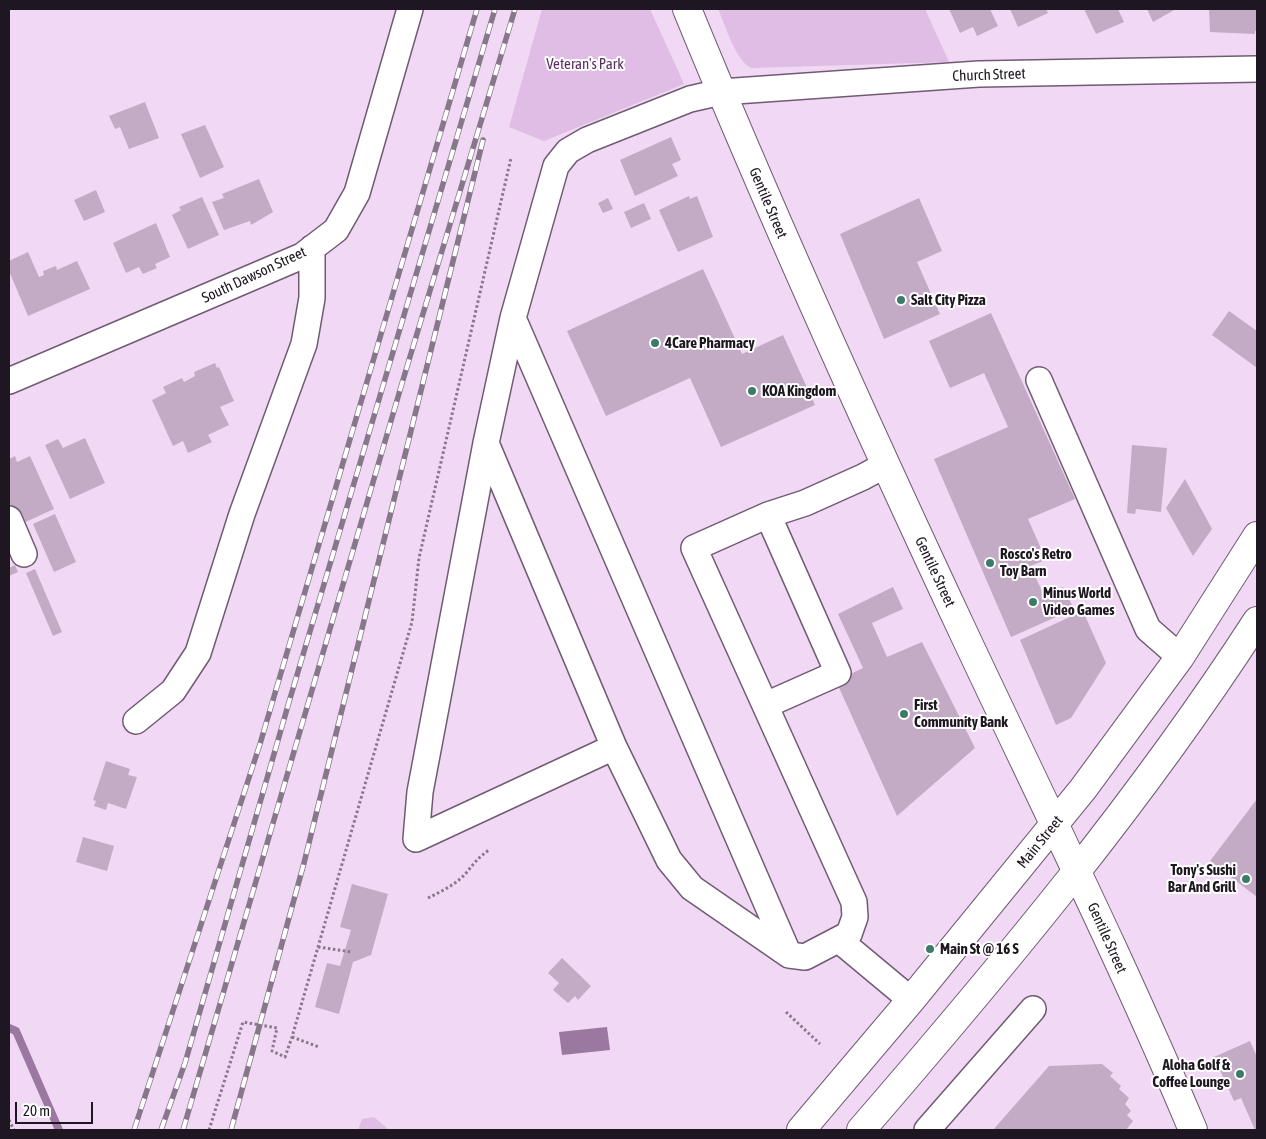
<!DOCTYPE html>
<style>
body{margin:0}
#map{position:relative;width:1266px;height:1139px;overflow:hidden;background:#f1d8f4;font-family:"Asap Condensed",sans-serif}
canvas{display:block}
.frame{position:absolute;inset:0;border:10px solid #1e1620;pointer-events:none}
.scale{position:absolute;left:15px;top:1102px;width:78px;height:22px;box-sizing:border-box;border:2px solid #1e1620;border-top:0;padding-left:6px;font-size:15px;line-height:18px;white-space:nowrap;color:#1e1620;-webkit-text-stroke:4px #fff;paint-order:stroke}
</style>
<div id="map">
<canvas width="1266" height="1139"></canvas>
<div class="frame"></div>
<div class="scale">20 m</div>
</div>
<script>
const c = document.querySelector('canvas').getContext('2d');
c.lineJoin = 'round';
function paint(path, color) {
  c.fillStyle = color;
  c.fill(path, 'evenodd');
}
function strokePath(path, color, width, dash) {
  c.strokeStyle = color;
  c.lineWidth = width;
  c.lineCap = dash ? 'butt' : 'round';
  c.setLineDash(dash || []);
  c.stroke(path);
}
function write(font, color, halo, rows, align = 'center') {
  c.font = font + ' "Asap Condensed",sans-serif';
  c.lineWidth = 4;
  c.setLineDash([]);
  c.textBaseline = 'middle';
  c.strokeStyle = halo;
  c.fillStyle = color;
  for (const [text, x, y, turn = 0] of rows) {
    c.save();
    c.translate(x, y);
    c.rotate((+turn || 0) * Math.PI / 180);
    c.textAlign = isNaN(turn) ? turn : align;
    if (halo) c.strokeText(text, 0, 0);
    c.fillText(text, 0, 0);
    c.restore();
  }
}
const green = new Path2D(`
 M542 9H650L684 84 544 141 509 127Z
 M718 9H925L949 62 752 68C736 63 725 24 718 9Z
 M374 1117 389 1130H358L362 1119Z`);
const water = new Path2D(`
 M607 1027 610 1050 562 1055 559 1032Z`);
const stream = new Path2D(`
 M9 1028 16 1031 59 1130`);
const building = new Path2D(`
 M949 9H990L998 26 977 36 973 27 960 33Z
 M1010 9H1046L1048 13 1018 27Z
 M1084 9H1118L1124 22 1096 34Z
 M1147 9H1176L1153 22Z
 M1209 9H1257V30L1255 31V34L1210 32Z
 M145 102 159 138 129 149 120 127 115 129 109 116Z
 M205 125 224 167 200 178 181 134Z
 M671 137 681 160 672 164 678 176 635 196 620 160Z
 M259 179 273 212 251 225 250 221 224 230 212 202 224 198 222 194Z
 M96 190 105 212 84 221 74 200Z
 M689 196 690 199 697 196 713 237 678 252 659 210Z
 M202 197 219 235 188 249 172 215 181 210 179 207Z
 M608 198 613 209 603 213 598 203Z
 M919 198 942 251 917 262 940 314 884 339 840 234Z
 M644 203 651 219 631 228 624 212Z
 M156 223 170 257 155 264 157 268 143 274 139 267 126 273 113 243Z
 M28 252 39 277 44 275 43 271 56 266 57 270 77 261 90 289 28 316 9 271V261Z
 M703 269 742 354 783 335 815 405 721 447 690 378 606 416 567 331Z
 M1229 311 1257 331V368L1212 335Z
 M991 313 1075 499 1028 519 1046 560 1030 566 1044 595 1063 587 1074 609 1011 637 934 459 1008 427 984 373 950 388 929 341Z
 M215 363 217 368 219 367 234 401 220 407 229 425 208 435 212 442 188 453 183 441 173 446 152 400 166 393 163 387 182 378 184 382 195 376 194 372Z
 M85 438 105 483 70 499 45 445 58 439 63 448Z
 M1132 445 1167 448 1161 512 1136 509 1135 514 1127 513Z
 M15 456 17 462 30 456 54 509 19 525 9 502V459Z
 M1185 479 1212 529 1193 556 1166 508Z
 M55 514 76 562 54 572 33 524Z
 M15 565 18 572 9 576V568Z
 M35 569 62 632 53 636 26 573Z
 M893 587 903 609 872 623 887 657 922 642 975 748 897 816 836 681 863 668 838 614Z
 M1083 611 1106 663 1071 718 1056 725 1020 640Z
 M106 761 130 769 128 775 137 777 126 809 108 803 106 810 94 806 96 801 93 800Z
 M1257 799V897L1210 861Z
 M83 837 114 846 107 871 76 862Z
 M352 884 388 894 371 955 353 962 339 1014 315 1007 327 963 340 966 351 930 340 927Z
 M562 958 591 986 578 1000 575 996 568 1003 553 990 559 983 548 973Z
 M1250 1041 1257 1057V1130H1255L1241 1098 1234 1101 1214 1057Z
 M1102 1064 1113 1073 1110 1076 1121 1086 1119 1089 1129 1098 1125 1104 1131 1111 1127 1115 1133 1121 1126 1130H993L1049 1066Z`);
const path = new Path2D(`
 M428 898C442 891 457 884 467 872 474 863 479 857 489 850
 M318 947 352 952
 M786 1012 820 1044
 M292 1037 319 1047
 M9 1120 14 1130
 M209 1130 243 1022 277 1028 272 1051 285 1057 292 1037 412 622 419 558 511 158`);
const minor = new Path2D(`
 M513 318 789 955
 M1039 380 1148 629 1180 657
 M9 381 302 256 336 230 357 193 410 9
 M486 443 614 747 669 860 692 888 789 955 805 957 849 934 855 917 854 902 694 548 768 515 805 503 863 477 885 465
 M9 519 24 554
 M766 705 838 673 768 515
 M136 721 173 691 198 653 242 514 304 344 312 298V248
 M614 747 416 839 420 792 486 443 513 318 556 166 568 151 587 140 690 99 721 92 979 74 1257 69
 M839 940 911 1000
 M927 1130 1033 1009`);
const major = new Path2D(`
 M687 9C774 221 868 429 965 636 1042 800 1123 963 1193 1130
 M801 1130 911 1000 1083 789 1180 657 1257 536
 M861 1130C1002 967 1140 802 1257 621`);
const rail = new Path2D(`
 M134 1130 260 744 477 9
 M161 1130 185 1063 289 702 495 9
 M183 1130 403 380 515 9
 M231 1130 304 863 483 140`);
const markers = [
 [901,300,5,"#3d7b69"],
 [655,343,5,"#3d7b69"],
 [752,391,5,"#3d7b69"],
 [990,563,5,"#3d7b69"],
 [1033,602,5,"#3d7b69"],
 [904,714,5,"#3d7b69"],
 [1246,879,5,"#3d7b69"],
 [930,949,5,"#3d7b69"],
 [1240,1074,5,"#3d7b69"]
];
const parkNames = [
 ["Veteran's Park",585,64]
];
const streetNames = [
 ["Church Street",989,75,-2],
 ["Gentile Street",768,203,67],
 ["South Dawson Street",254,275,-25],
 ["Gentile Street",935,572,65],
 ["Main Street",1040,842,-51],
 ["Gentile Street",1107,938,66]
];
const poiNames = [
 ["Salt City Pizza",911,300],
 ["4Care Pharmacy",665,343],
 ["KOA Kingdom",762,391],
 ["Rosco's Retro",1000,554],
 ["Toy Barn",1000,571],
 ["Minus World",1043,593],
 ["Video Games",1043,610],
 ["First",914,705],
 ["Community Bank",914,722],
 ["Tony's Sushi",1236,870,"right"],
 ["Bar And Grill",1236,887,"right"],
 ["Main St @ 16 S",940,949],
 ["Aloha Golf &",1230,1065,"right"],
 ["Coffee Lounge",1230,1082,"right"]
];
paint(green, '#e0bde5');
paint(water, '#9a78a0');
strokePath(stream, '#9a78a0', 8);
paint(building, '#c3abc6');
strokePath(minor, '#705b73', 28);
strokePath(major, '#705b73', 30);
strokePath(path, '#89788b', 3, [2.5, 2.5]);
strokePath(minor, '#fff', 25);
strokePath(major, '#fff', 28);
strokePath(rail, '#87778a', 5.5);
strokePath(rail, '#fff', 4, [11]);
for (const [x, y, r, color] of markers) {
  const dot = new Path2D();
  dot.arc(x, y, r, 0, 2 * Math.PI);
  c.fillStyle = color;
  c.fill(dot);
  strokePath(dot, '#fff', 2);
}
write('15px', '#5a2d61', '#fff', parkNames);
write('15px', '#1e1620', '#fff', streetNames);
write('bold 15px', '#1e1620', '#fff', poiNames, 'left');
</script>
